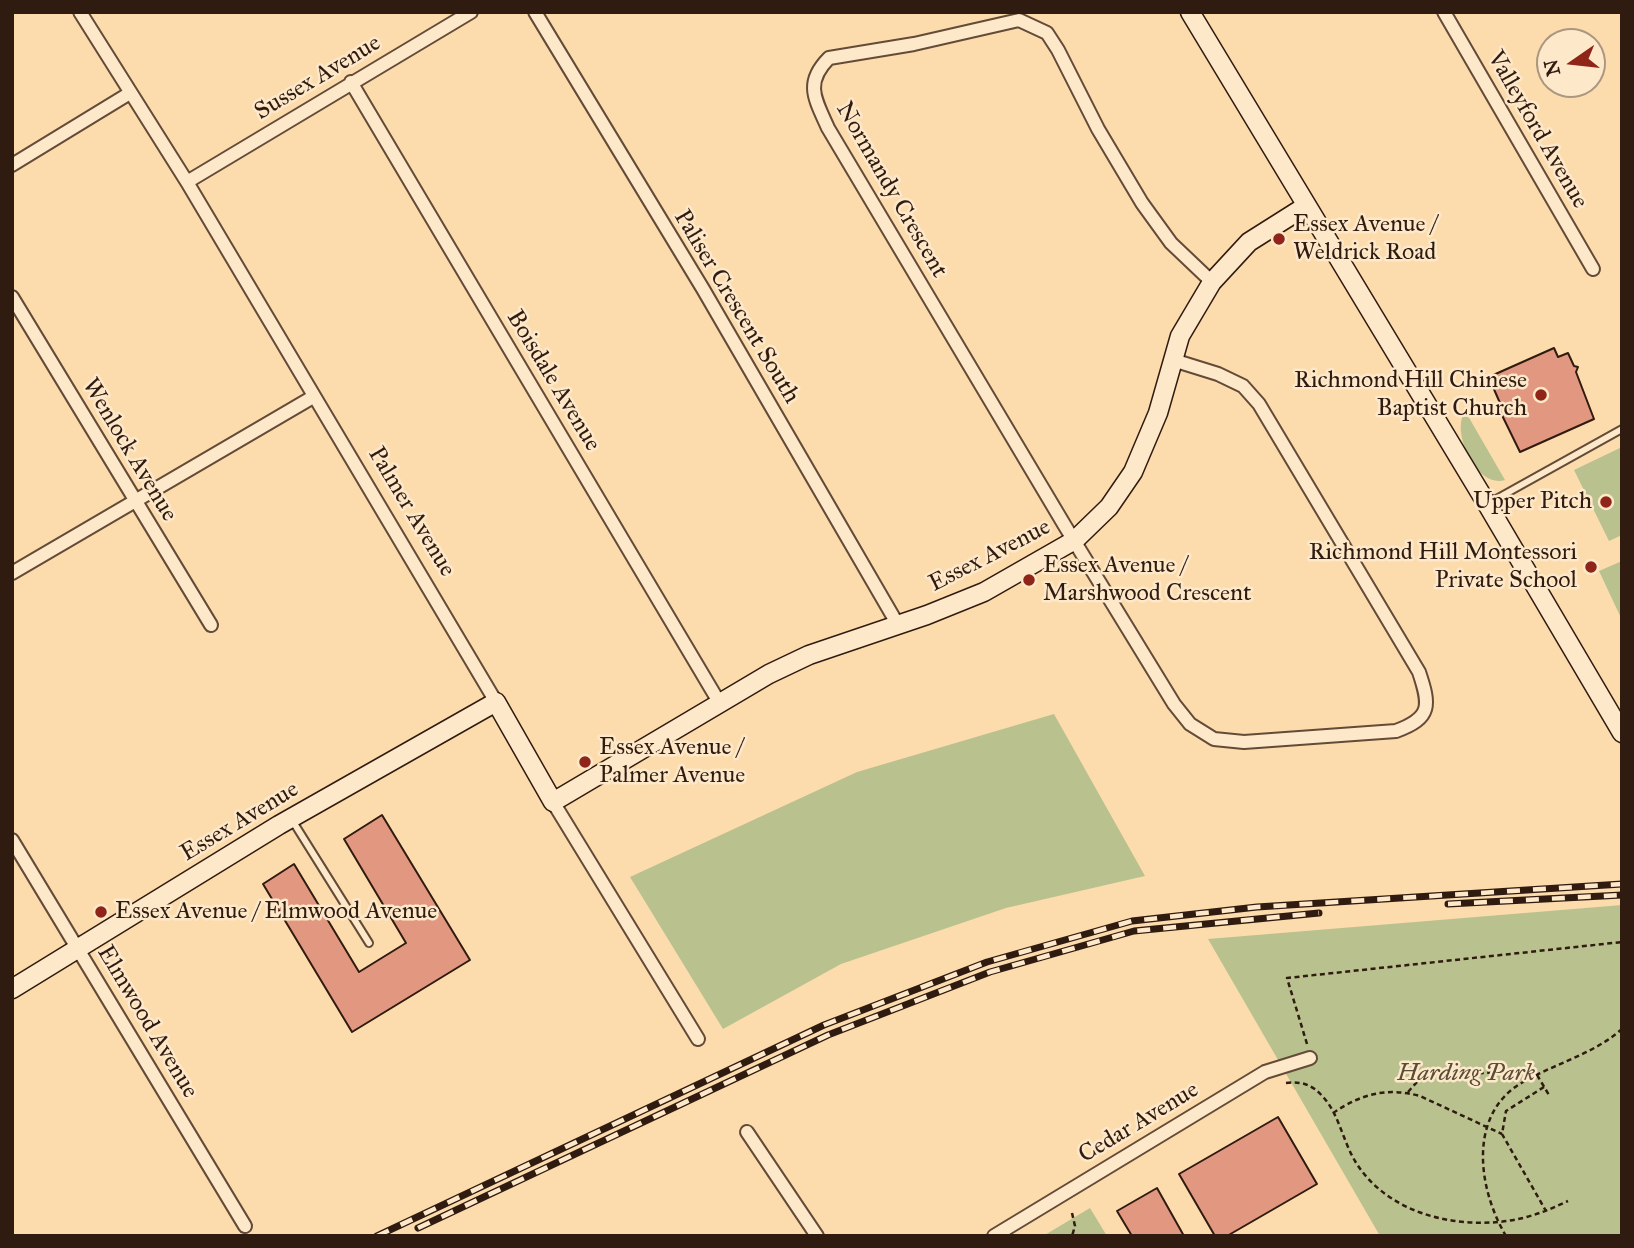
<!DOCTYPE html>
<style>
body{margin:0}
#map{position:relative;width:1634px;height:1248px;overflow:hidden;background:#fcdcad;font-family:"IM FELL Great Primer",serif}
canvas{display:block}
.frame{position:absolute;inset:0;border:14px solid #301b10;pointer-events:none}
.north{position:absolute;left:1536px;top:28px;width:70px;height:70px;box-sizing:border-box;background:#fde8ca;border:2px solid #ab9680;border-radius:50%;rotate:256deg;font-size:19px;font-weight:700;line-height:28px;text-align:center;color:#301b10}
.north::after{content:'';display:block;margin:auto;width:24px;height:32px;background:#8f2418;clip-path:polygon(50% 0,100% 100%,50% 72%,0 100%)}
</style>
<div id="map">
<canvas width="1634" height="1248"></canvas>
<div class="frame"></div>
<div class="north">N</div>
</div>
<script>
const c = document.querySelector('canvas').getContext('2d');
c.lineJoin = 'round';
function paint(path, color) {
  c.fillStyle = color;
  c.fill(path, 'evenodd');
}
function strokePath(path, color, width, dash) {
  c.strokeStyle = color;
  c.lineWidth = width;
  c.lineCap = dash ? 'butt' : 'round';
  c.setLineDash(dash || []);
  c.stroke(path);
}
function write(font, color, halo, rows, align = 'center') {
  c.font = font + ' "IM FELL Great Primer",serif';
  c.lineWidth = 5;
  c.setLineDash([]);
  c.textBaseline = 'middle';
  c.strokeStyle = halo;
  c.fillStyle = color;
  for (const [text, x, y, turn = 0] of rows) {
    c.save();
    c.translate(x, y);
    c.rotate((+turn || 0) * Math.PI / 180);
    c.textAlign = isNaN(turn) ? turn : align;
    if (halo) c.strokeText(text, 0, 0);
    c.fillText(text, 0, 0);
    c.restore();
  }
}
const green = new Path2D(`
 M1464 409 1505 480C1481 487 1463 452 1461 432 1460 424 1462 417 1464 409Z
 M1622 447V535L1609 541 1574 470Z
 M1622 561V620L1599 571Z
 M1054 714 1145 876 1006 908 841 964 723 1029 630 877 857 772Z
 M1622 905V1236H1380L1208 939Z
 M1090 1208 1107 1236H1043Z`);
const building = new Path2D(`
 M1554 348 1558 357 1568 353 1574 366 1578 367 1576 372 1594 419 1520 452 1497 405 1500 403 1493 387 1495 385 1491 376Z
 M382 815 470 960 352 1032 263 884 294 864 359 972 406 943 344 839Z
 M1278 1117 1317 1184 1227 1236H1215L1179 1174Z
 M1157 1188 1184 1236H1132L1117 1211Z`);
const path = new Path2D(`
 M1307 1044 1287 978 1622 942
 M1286 1083C1303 1081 1313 1085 1324 1098 1339 1115 1343 1141 1355 1161 1388 1216 1463 1232 1523 1218 1539 1214 1553 1208 1568 1201
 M1544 1087 1506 1111 1502 1134 1546 1211
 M1408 1092 1417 1082 1435 1075 1529 1071 1537 1075 1549 1095
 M1333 1113C1361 1094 1387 1087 1420 1096L1502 1134
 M1072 1213 1075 1226 1072 1236
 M1506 1236C1478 1189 1467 1114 1523 1082 1556 1063 1592 1055 1622 1029`);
const lane = new Path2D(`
 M1489 503 1622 429
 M292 820 369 943`);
const street = new Path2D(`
 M80 12 187 182 496 702
 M535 12 703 289 898 625
 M1444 12 1593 269
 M351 82 719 702
 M12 165 130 93
 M187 182 471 12
 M12 297 211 625
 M1173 360 1218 374 1243 386 1259 404 1419 672C1430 705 1432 718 1396 731L1244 742 1214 739 1190 724 1174 704 1065 526 828 128C815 99 804 83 829 58L914 44 1019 20 1047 33 1058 50 1098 129 1142 203 1171 243 1212 282
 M12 573 313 397
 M553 802 698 1039
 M12 840 245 1226
 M747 1132 817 1236
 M994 1236 1265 1072 1310 1058`);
const secondary = new Path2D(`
 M1190 12 1487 504 1622 733
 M12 989 279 825 496 702 553 802 769 674 809 655 927 615 984 592 1075 540 1109 507 1133 472 1158 413 1180 336 1212 282 1249 242 1306 206`);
const rail = new Path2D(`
 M1448 904 1622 895
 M418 1228 828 1035 990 972 1134 931 1319 913
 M377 1236 824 1025 987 962 1132 921 1257 907 1622 884`);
const markers = [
 [1279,239,7,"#8f2418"],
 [1541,395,7,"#8f2418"],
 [1606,502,7,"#8f2418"],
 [1591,567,7,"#8f2418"],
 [1029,580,7,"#8f2418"],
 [585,762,7,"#8f2418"],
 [101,912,7,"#8f2418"]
];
const streetNames = [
 ["Sussex Avenue",318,78,-31],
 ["Valleyford Avenue",1537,130,60],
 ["Normandy Crescent",891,190,60],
 ["Paliser Crescent South",736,307,59],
 ["Boisdale Avenue",553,381,59],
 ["Wenlock Avenue",129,450,59],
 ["Palmer Avenue",411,512,59],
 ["Essex Avenue",990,556,-27],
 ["Essex Avenue",240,822,-31],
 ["Elmwood Avenue",147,1022,59],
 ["Cedar Avenue",1139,1123,-31]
];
const poiNames = [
 ["Essex Avenue /",1293,225],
 ["Weldrick Road",1293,253],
 ["Richmond Hill Chinese",1527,381,"right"],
 ["Baptist Church",1527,409,"right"],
 ["Upper Pitch",1592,502,"right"],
 ["Richmond Hill Montessori",1577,553,"right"],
 ["Private School",1577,581,"right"],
 ["Essex Avenue /",1043,566],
 ["Marshwood Crescent",1043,594],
 ["Essex Avenue /",599,748],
 ["Palmer Avenue",599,776],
 ["Essex Avenue / Elmwood Avenue",115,912]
];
const parkNames = [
 ["Harding Park",1466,1074]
];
paint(green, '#b9c28e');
paint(building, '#e29781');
strokePath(building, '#301b10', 2);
strokePath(lane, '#634b37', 10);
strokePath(street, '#634b37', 16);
strokePath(secondary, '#301b10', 21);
strokePath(path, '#301b10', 2.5, [5, 3.5]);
strokePath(lane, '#fde8ca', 6);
strokePath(street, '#fde8ca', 12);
strokePath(secondary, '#fde8ca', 18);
strokePath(rail, '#301b10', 7);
strokePath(rail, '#fde8ca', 4.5, [13]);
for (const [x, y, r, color] of markers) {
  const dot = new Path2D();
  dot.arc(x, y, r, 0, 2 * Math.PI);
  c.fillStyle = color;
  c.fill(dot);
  strokePath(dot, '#fde8ca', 2.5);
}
write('24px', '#301b10', '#fde8ca', streetNames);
write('24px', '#301b10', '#fde8ca', poiNames, 'left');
write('italic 24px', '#594d36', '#fde8ca', parkNames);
</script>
